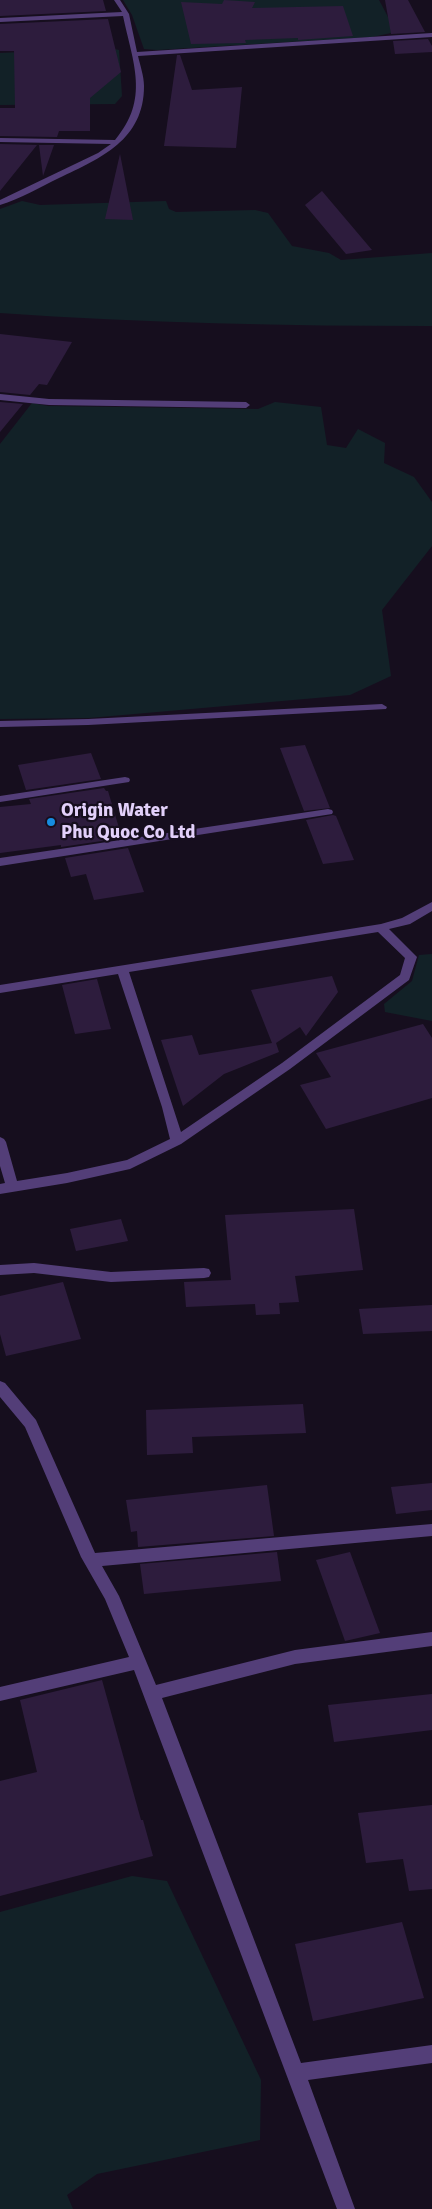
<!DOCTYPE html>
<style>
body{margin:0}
canvas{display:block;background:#160e1e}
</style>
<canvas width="432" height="2209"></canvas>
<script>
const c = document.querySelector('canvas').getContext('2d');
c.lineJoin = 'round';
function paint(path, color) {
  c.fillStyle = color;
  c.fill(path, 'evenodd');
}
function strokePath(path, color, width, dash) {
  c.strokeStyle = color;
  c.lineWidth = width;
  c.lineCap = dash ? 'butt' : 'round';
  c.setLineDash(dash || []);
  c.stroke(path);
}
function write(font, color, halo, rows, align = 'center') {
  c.font = font + ' Signika,sans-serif';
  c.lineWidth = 4.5;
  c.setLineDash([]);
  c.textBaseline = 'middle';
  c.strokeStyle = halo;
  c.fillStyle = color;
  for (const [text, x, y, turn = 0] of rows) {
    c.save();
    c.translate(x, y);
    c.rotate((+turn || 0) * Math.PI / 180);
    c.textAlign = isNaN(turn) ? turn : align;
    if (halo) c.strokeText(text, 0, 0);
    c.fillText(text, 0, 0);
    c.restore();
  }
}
const green = new Path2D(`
 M123 0H379L396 32 372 37 157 50 144 49 132 15Z
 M110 48 119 50 122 96 115 104 0 105V53Z
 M22 201 40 205 166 201 169 209 176 212 255 210 268 213 292 246 329 253 341 260 432 253V326C288 326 144 323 0 313V209Z
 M275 402 321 407 327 445 346 448 358 429 385 443 384 463 414 477 432 502V546L382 610 391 676 350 695 89 718 0 719V444L32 403 48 406 258 409Z
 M432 954V1021L385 1012 384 1004 412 981 419 955Z
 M132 1876 167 1881 261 2080 260 2140 97 2174 67 2195 73 2209H0V1912Z`);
const building = new Path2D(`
 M0 0H103L106 11 0 16Z
 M224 0 255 2 252 8 343 6 353 36 298 40V38L245 40 246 43 191 44 181 2 222 4Z
 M385 0H408L425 32 391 34Z
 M108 19 121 72 90 98V131H59L57 137 0 136V108H15L14 51H0V24Z
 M428 39 432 46V52L395 54 393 41Z
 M177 55H180L192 90 242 87 236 148 164 146Z
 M0 144 37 145 0 191Z
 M39 145H54L43 176Z
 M120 154 133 220 105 219Z
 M322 191 372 250 346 254 305 205Z
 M0 334 72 342 47 385 39 384 30 395 0 392Z
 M0 402 23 404 0 432Z
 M305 745 330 808 304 811 280 748Z
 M91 753 101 779 26 790 18 765Z
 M104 788 106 791H108L122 838 61 847V845L0 853V807L31 804 29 799Z
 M333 815 336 816 354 860 323 864 306 820Z
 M128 848 144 892 94 900 86 874 71 877 65 858Z
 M332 976 338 992 306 1036 300 1027 276 1043 279 1052 224 1074 183 1106 161 1040 192 1035 199 1055 272 1043 251 990Z
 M97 979 111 1029 75 1034 62 985Z
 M423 1024 432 1038V1098L326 1129 300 1085 331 1077 316 1053Z
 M354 1209 363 1270 295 1276 299 1302 279 1303 280 1314 256 1315 255 1304 186 1307 184 1282 231 1280 225 1215Z
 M121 1219 128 1241 76 1251 70 1229Z
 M63 1282 81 1339 6 1356 0 1334V1296Z
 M432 1305V1331L363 1334 359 1309Z
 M303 1404 306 1433 192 1437 193 1453 147 1455 146 1410Z
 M432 1483V1510L396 1514 391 1487Z
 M267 1485 274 1536 138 1547 137 1531 131 1532 126 1500Z
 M277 1552 281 1581 144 1594 140 1564Z
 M350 1552 380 1633 345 1641 316 1560Z
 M102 1680 141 1820H143L153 1856 0 1896V1781L37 1772 20 1700Z
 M432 1694V1730L334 1742 328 1705Z
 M432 1805V1889L409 1891 403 1859 366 1863 358 1813Z
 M402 1922 424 1998 313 2021 295 1944Z`);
const minor = new Path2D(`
 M114 0H120L129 14 137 52 432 33V37L138 56C140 65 144 76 144 86 144 140 101 158 59 178 40 187 20 199 0 205V200L98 153 111 144 0 142V138L115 140C150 99 133 63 123 16L0 22V18L122 12Z
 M0 394 49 399 246 402 250 405 246 408 49 405 0 400Z
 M382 704 387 707 386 709 88 725 0 727V721L88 719Z
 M125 777 129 778 130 780 129 782 0 802V796Z
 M328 809 332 810 333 812 332 814 0 866V858Z
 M432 902V911L410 924 389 929 417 957 409 980 290 1069 181 1144 130 1169 67 1183 0 1194V1184L5 1183 0 1166V1137L4 1139 6 1142 17 1181 67 1173 127 1160 170 1139 162 1107 118 974 0 993V985L381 924 402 918ZM378 932 405 958 400 975 282 1063 181 1132 129 972Z
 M34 1263 111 1272 204 1268 209 1269 211 1273 209 1277 204 1278 111 1282 34 1273 0 1275V1265Z
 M0 1381 5 1383 36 1420 95 1553 432 1524V1536L102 1566 119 1596 156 1685 295 1650 432 1632V1646L295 1664 162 1698 301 2063 432 2045V2063L308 2080 355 2209H337L134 1670 0 1701V1687L129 1657 105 1599 81 1557 25 1427 0 1397Z`);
const markers = [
 [51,822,5,"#168ce0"]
];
const poiNames = [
 ["Origin Water",61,811],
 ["Phu Quoc Co Ltd",61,833]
];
paint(green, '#122127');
paint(building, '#2d1c3d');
paint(minor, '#533e78');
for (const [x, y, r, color] of markers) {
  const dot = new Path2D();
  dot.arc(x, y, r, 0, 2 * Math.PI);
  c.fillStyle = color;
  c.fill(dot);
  strokePath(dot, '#160e1e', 2);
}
write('bold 19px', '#e2d0fa', '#160e1e', poiNames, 'left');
</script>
